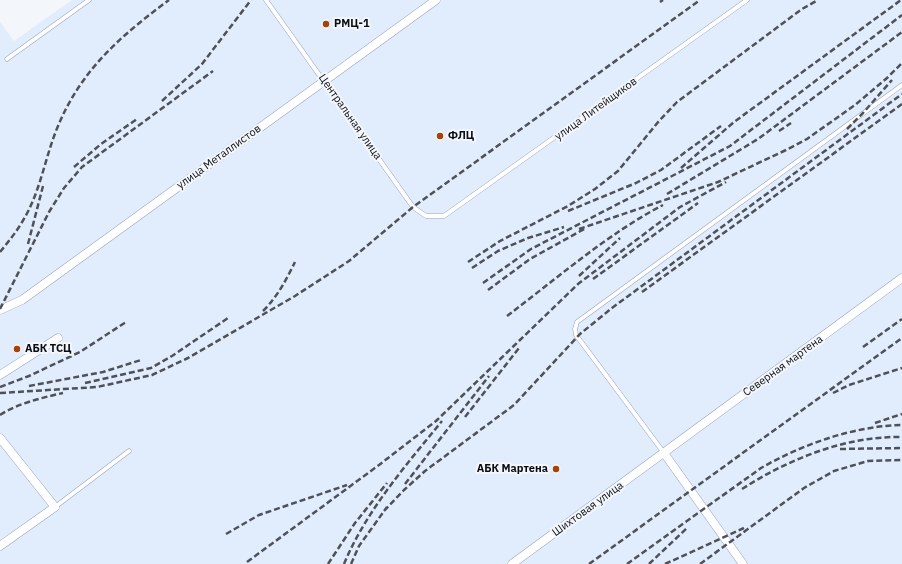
<!DOCTYPE html>
<meta charset="utf-8">
<style>
body{margin:0}
canvas{display:block;background:#f3f6fa}
</style>
<canvas width="902" height="564"></canvas>
<script>
const c = document.querySelector('canvas').getContext('2d');
c.lineJoin = 'round';
function paint(path, color) {
  c.fillStyle = color;
  c.fill(path, 'evenodd');
}
function strokePath(path, color, width, dash) {
  c.strokeStyle = color;
  c.lineWidth = width;
  c.lineCap = dash ? 'butt' : 'round';
  c.setLineDash(dash || []);
  c.stroke(path);
}
function write(font, color, halo, rows, align = 'center') {
  c.font = font + ' "IBM Plex Sans",sans-serif';
  c.lineWidth = 4;
  c.setLineDash([]);
  c.textBaseline = 'middle';
  c.strokeStyle = halo;
  c.fillStyle = color;
  for (const [text, x, y, turn = 0] of rows) {
    c.save();
    c.translate(x, y);
    c.rotate((+turn || 0) * Math.PI / 180);
    c.textAlign = isNaN(turn) ? turn : align;
    if (halo) c.strokeText(text, 0, 0);
    c.fillText(text, 0, 0);
    c.restore();
  }
}
const built = new Path2D(`
 M72 0H902V564H0V22L14 41Z`);
const lane = new Path2D(`
 M266 0 413 207 426 216H444L747 0
 M7 59 89 0
 M664 453 576 335 575 329 577 322 902 85
 M55 507 129 451`);
const street = new Path2D(`
 M0 310 22 300 436 0
 M0 375 58 338
 M0 438 55 507 0 546
 M664 453 743 564
 M512 564 902 278`);
const rail = new Path2D(`
 M660 2 663 0
 M162 101 202 64 251 0
 M847 129 863 113 892 80
 M779 131 791 123
 M74 167 101 144 137 119
 M681 168 734 122 901 0
 M667 194 758 139 902 32
 M568 211 636 183 661 170 721 126
 M579 229 718 182 786 150 807 139 855 105 887 78 902 63
 M28 244 43 186
 M0 252C9 241 18 230 25 217 40 191 45 159 56 131 79 72 119 37 169 0
 M468 262 500 241 568 206 595 189 618 171 659 121 677 102 802 9 818 0
 M472 268 498 251 528 238 564 227
 M579 276 620 238
 M593 279 698 203
 M483 283 531 249 730 146 902 15
 M488 290 530 259 586 228
 M642 292 902 104
 M0 309 49 212 64 188 82 167 213 71
 M263 311C278 296 286 280 295 262
 M507 316C556 279 609 233 663 205
 M863 347 902 319
 M85 383 151 368 172 356 228 318
 M29 386 103 372 141 360
 M0 387 29 376 80 352 126 322
 M0 393 97 387 152 375 188 358 295 296 349 261 413 207 700 0
 M833 393 849 385 902 368
 M0 415C19 403 41 398 63 393
 M465 417 519 348
 M875 423 902 414
 M840 449 902 448
 M405 484 489 376
 M742 489C789 459 845 436 902 437
 M384 511 404 490 425 471 514 405 580 334 612 308 902 94
 M226 534 259 515 347 485
 M247 562 379 465 436 421 578 284 680 207 726 182
 M328 564 355 523 387 483
 M344 564C366 511 406 465 442 421
 M351 564 359 546 387 507
 M589 564 902 338
 M627 564 761 468C803 444 854 426 902 425
 M649 564 687 528
 M665 564 744 528
 M700 564 804 488 834 471 868 461 902 460`);
const markers = [
 [326,24,4,"#a54207"],
 [440,136,4,"#a54207"],
 [17,349,4,"#a54207"],
 [556,469,4,"#a54207"]
];
const poiNames = [
 ["РМЦ-1",334,24],
 ["ФЛЦ",448,136],
 ["АБК ТСЦ",25,349],
 ["АБК Мартена",548,469,"right"]
];
const streetNames = [
 ["улица Литейщиков",596,109,-36],
 ["Центральная улица",350,117,55],
 ["улица Металлистов",219,157,-36],
 ["Северная мартена",783,366,-36],
 ["Шихтовая улица",588,509,-36]
];
paint(built, '#e1ecfd');
strokePath(lane, '#98a5ba', 5);
strokePath(street, '#98a5ba', 9);
strokePath(lane, '#fff', 4);
strokePath(street, '#fff', 8);
strokePath(rail, '#4e5258', 2.5, [6, 3]);
for (const [x, y, r, color] of markers) {
  const dot = new Path2D();
  dot.arc(x, y, r, 0, 2 * Math.PI);
  c.fillStyle = color;
  c.fill(dot);
  strokePath(dot, '#f3f6fa', 1.5);
}
write('bold 11px', '#090d14', '#f3f6fa', poiNames, 'left');
write('11px', '#090d14', '#f3f6fa', streetNames);
</script>
